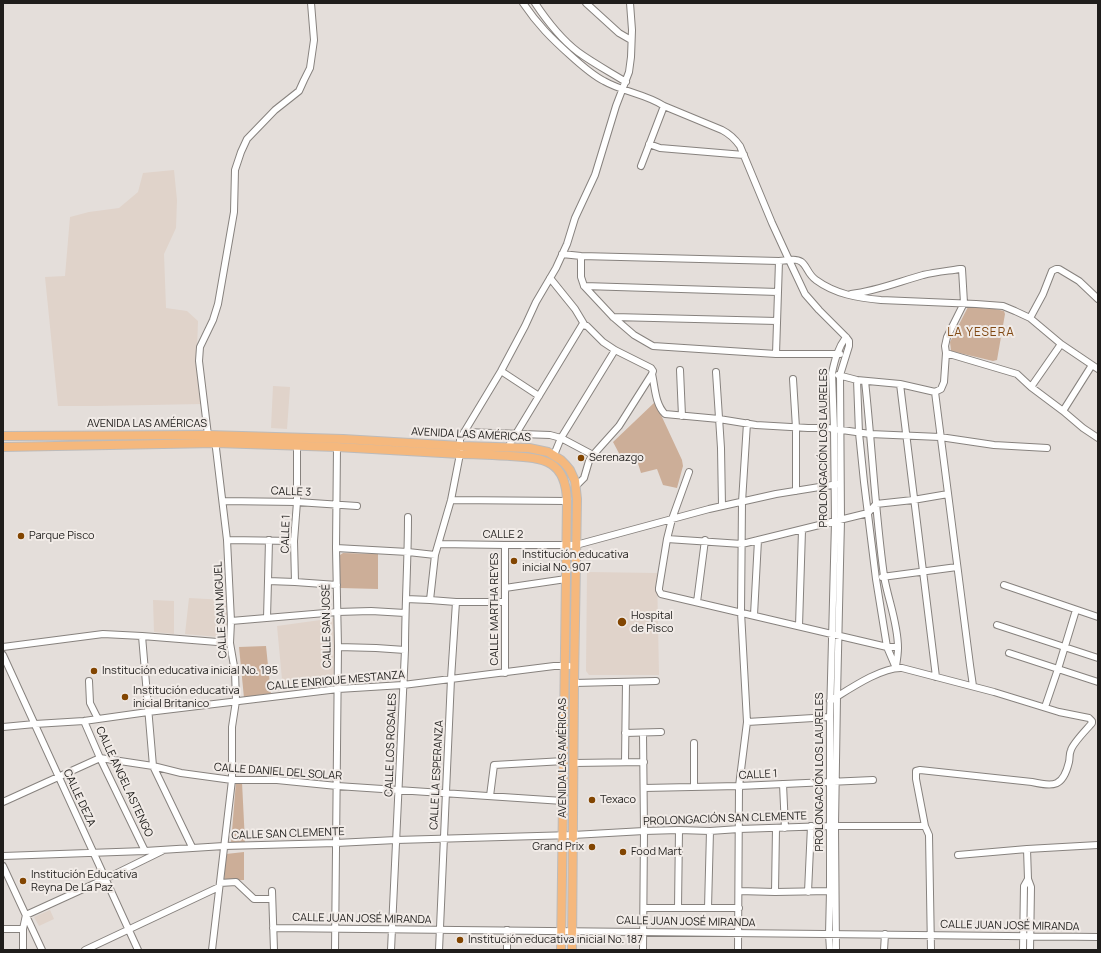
<!DOCTYPE html>
<meta charset="utf-8">
<style>
body{margin:0}
#map{position:relative;width:1101px;height:953px;overflow:hidden;background:#e4deda;font-family:Manrope,sans-serif}
canvas{display:block}
.frame{position:absolute;inset:0;border:4px solid #1f1d1b;pointer-events:none}
</style>
<div id="map">
<canvas width="1101" height="953"></canvas>
<div class="frame"></div>
</div>
<script>
const c = document.querySelector('canvas').getContext('2d');
c.lineJoin = 'round';
function paint(path, color) {
  c.fillStyle = color;
  c.fill(path, 'evenodd');
}
function strokePath(path, color, width, dash) {
  c.strokeStyle = color;
  c.lineWidth = width;
  c.lineCap = dash ? 'butt' : 'round';
  c.setLineDash(dash || []);
  c.stroke(path);
}
function write(font, color, halo, rows, align = 'center') {
  c.font = font + ' Manrope,sans-serif';
  c.lineWidth = 4;
  c.setLineDash([]);
  c.textBaseline = 'middle';
  c.strokeStyle = halo;
  c.fillStyle = color;
  for (const [text, x, y, turn = 0] of rows) {
    c.save();
    c.translate(x, y);
    c.rotate((+turn || 0) * Math.PI / 180);
    c.textAlign = isNaN(turn) ? turn : align;
    if (halo) c.strokeText(text, 0, 0);
    c.fillText(text, 0, 0);
    c.restore();
  }
}
const built = new Path2D(`
 M174 170 177 200 176 228 164 254 166 308 187 311 198 321 197 350 203 404 96 406H58L45 277 65 276 70 217 89 212 119 208 138 192 143 173Z
 M273 386 290 387 287 429 271 428Z
 M587 572 657 573 659 675H589L586 671Z
 M189 598 226 600 225 605 230 606 229 638 185 634Z
 M153 600 174 601V634L154 632Z
 M335 618V685L283 690 277 626Z
 M50 910 54 919 39 926 34 917Z`);
const green = new Path2D(`
 M968 307 995 309 1004 311 1005 314 997 360 993 361 951 351 950 342Z
 M655 402 682 460 683 466 677 488 663 485 657 469 641 473 635 454 621 457 613 442Z
 M343 553 378 554V589L340 588V555Z
 M266 646 271 695 244 698 239 647Z
 M236 782H242L245 842 231 843Z
 M244 852V880L224 881 226 854Z`);
const minor = new Path2D(`
 M523 3C538 25 551 38 570 55 581 65 592 75 604 81 623 92 646 94 664 106L722 130C730 134 735 139 740 146L772 223 789 260C808 257 804 272 816 280 835 294 858 298 881 300L976 304 1003 306 1015 311 1030 318 1061 344 1098 369
 M535 3C547 21 561 39 578 52 593 63 610 72 626 82
 M586 3 619 33 631 40
 M649 144 660 148 744 155
 M641 166 664 106
 M562 254 581 256 779 261 789 260 805 294 819 310 846 337 849 341V346L840 375 841 520 837 697 835 826 836 950
 M581 256V277L584 286 613 317 634 335 653 346 776 354H840
 M550 278 575 309 584 324
 M584 286 778 292
 M851 294C877 291 898 282 923 275 935 272 947 271 960 269H962L964 303 947 337 945 346 946 353
 M613 317 777 321
 M1030 318 1043 294 1052 271 1056 269H1059L1079 281 1098 299
 M776 354 779 261
 M680 370 682 416
 M501 371 539 396
 M716 372 721 448 722 506
 M652 374C655 387 655 404 665 414L719 419 756 425 808 428H828L870 434 940 437 994 445 1047 448
 M838 375 857 380 900 384 935 392 941 389 944 382 946 353 1017 374 1031 387 1063 411 1083 428 1098 438
 M793 379 796 428V491
 M857 380 859 433 864 482 876 579 887 647 896 668
 M865 381C872 445 875 511 884 576 888 600 898 623 898 648 898 654 897 660 896 666
 M900 384 936 677
 M1031 387 1061 344
 M935 392 970 665 973 686
 M1063 411 1092 365
 M464 432 550 435 561 438 593 455 619 426 652 374 653 371 651 368 615 350 603 342 587 326 582 325C558 365 533 406 508 447
 M208 435 199 361 200 347 213 320 218 304 234 212 235 170 241 152 247 139 275 110 299 91 304 80 310 68 314 40 311 3
 M297 446V502L294 541 295 582 337 585
 M554 455 561 438 615 350
 M689 472 672 519 667 539 659 588V590L661 594 887 647H898
 M576 486 584 478 589 461 593 455
 M451 500 567 501
 M223 501 297 502 357 506
 M667 539 742 544 868 513 876 504 913 500 948 494
 M227 540 294 541
 M439 544 505 545H576L709 509 776 494 838 484
 M336 548 408 552 435 555
 M882 577 957 567
 M268 581 295 582
 M1004 585 1098 617
 M505 588 566 579
 M406 599 430 600 435 555 451 500 460 454V439L501 371 525 326 536 302 556 268 567 244 575 218 595 175 616 106 629 72 631 57 632 30 630 3
 M430 600 456 602H505
 M697 602 705 540
 M754 615 758 540
 M267 618 268 581 269 540
 M231 621 337 612 371 611 405 613
 M997 625 1098 658
 M799 626 802 530
 M142 636 153 766 192 847
 M3 647 103 634 142 636 230 643
 M338 647 376 648 405 650
 M1009 653 1098 682
 M3 655 138 950
 M505 673V545
 M89 681 90 703 98 719
 M574 683 656 681
 M830 701C848 690 881 667 902 668L994 692 1059 712 1089 718 1092 721V723C1087 729 1073 743 1071 750 1069 754 1070 758 1069 762 1063 787 1054 787 1032 782L920 770 916 771V779L925 826 929 835 931 950
 M1045 707 1058 669 1076 610
 M84 721 100 758 145 851
 M747 722 830 717
 M3 727 35 724 84 721 148 712 338 689 403 685 554 666H569
 M625 733 661 732
 M625 762 626 682
 M574 763 644 762
 M783 784 785 828
 M694 787V743
 M644 788 739 786 873 780
 M490 796 494 765 564 761
 M3 802 100 758 153 766 181 773 232 780H277L337 786 563 801
 M1027 849 1028 879 1031 887 1030 950
 M958 855 1027 849 1098 845
 M3 856 145 851 224 846 336 843 396 840 573 835 644 831 679 830 710 831 739 829 829 826H925
 M3 866 42 950
 M220 883 236 882 254 899H272
 M272 891 274 950
 M739 891 775 892 830 891
 M775 892 776 828
 M808 892 811 826
 M644 908H739
 M678 908 679 830
 M708 908 710 831
 M273 928 1098 937
 M3 929H23
 M507 930V950
 M23 950V929L26 915 105 879 162 851
 M85 950 219 887
 M212 950 232 780V727L236 701 235 672 230 643 231 621 227 540 215 440
 M335 950 338 647 336 548 337 447
 M391 950 405 650C405 606 408 561 408 517
 M439 950 451 679 456 602
 M643 950 644 831 643 733
 M738 950 739 786 747 722 741 612 742 502 747 423
 M830 950 829 934 830 891V717L835 522 834 429 832 373C835 359 838 348 846 337
 M884 950 885 934
 M1023 950 1024 886 1028 879`);
const major = new Path2D(`
 M3 436 208 435 343 439 461 446 529 448 548 452 561 460 565 464 570 470 575 481 577 499 574 683 572 950
 M3 447 216 443 337 447 460 454C477 454 493 455 510 456 544 458 566 460 567 501L561 950`);
const markers = [
 [581,458,4,"#824501"],
 [21,536,4,"#824501"],
 [514,561,4,"#824501"],
 [622,622,5,"#824501"],
 [94,671,4,"#824501"],
 [125,697,4,"#824501"],
 [592,800,4,"#824501"],
 [592,847,4,"#824501"],
 [623,852,4,"#824501"],
 [23,881,4,"#824501"],
 [460,940,4,"#824501"]
];
const streetNames = [
 ["AVENIDA LAS AMÉRICAS",147,424],
 ["AVENIDA LAS AMÉRICAS",471,435,3],
 ["PROLONGACIÓN LOS LAURELES",824,448,-90],
 ["CALLE 3",291,492,2],
 ["CALLE 1",286,534,-88],
 ["CALLE 2",503,535],
 ["CALLE MARTHA REYES",495,609,-90],
 ["CALLE SAN MIGUEL",221,610,-93],
 ["CALLE SAN JOSÉ",327,626,-91],
 ["CALLE ENRIQUE MESTANZA",336,681,-5],
 ["CALLE LOS ROSALES",391,745,-88],
 ["AVENIDA LAS AMÉRICAS",563,758,-90],
 ["CALLE DANIEL DEL SOLAR",278,772,4],
 ["PROLONGACIÓN LOS LAURELES",820,772,-90],
 ["CALLE LA ESPERANZA",437,775,-87],
 ["CALLE 1",758,775,-3],
 ["CALLE ANGEL ASTENGO",124,782,65],
 ["CALLE DEZA",79,798,65],
 ["PROLONGACIÓN SAN CLEMENTE",725,819,-2],
 ["CALLE SAN CLEMENTE",288,834,-2],
 ["CALLE JUAN JOSÉ MIRANDA",362,919,1],
 ["CALLE JUAN JOSÉ MIRANDA",686,922,1],
 ["CALLE JUAN JOSÉ MIRANDA",1010,926,1]
];
const poiNames = [
 ["Serenazgo",589,458],
 ["Parque Pisco",29,536],
 ["Institución educativa",522,555],
 ["inicial No. 907",522,568],
 ["Hospital",631,616],
 ["de Pisco",631,629],
 ["Institución educativa inicial No. 195",102,671],
 ["Institución educativa",133,691],
 ["inicial Britanico",133,704],
 ["Texaco",600,800],
 ["Grand Prix",584,847,"right"],
 ["Food Mart",631,852],
 ["Institución Educativa",31,875],
 ["Reyna De La Paz",31,888],
 ["Institución educativa inicial No. 187",468,940]
];
const neighbourhoodNames = [
 ["LA YESERA",981,333]
];
paint(built, '#e0d3ca');
paint(green, '#ccae98');
strokePath(minor, '#87827e', 8);
strokePath(major, '#bcbbbb', 10);
strokePath(minor, '#fff', 6);
strokePath(major, '#f5b87d', 8);
for (const [x, y, r, color] of markers) {
  const dot = new Path2D();
  dot.arc(x, y, r, 0, 2 * Math.PI);
  c.fillStyle = color;
  c.fill(dot);
  strokePath(dot, '#f1ebe7', 1.5);
}
write('11px', '#1f1d1b', '#f1ebe7', streetNames);
write('11px', '#1f1d1b', '#f1ebe7', poiNames, 'left');
c.letterSpacing = '1px';
write('12px', '#804812', '#f1ebe7', neighbourhoodNames);
c.letterSpacing = '0px';
</script>
